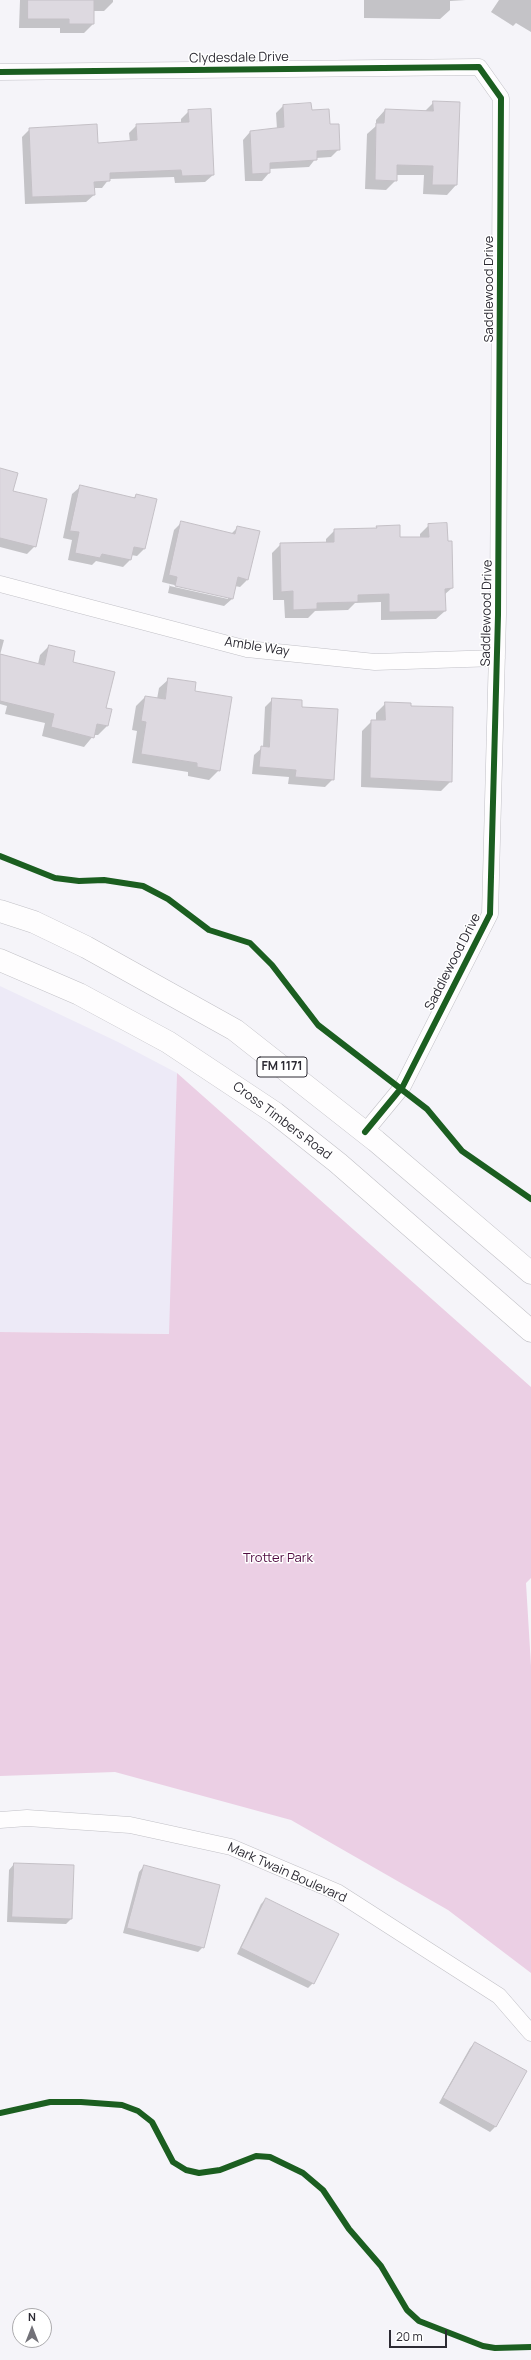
<!DOCTYPE html>
<style>
body{margin:0}
#map{position:relative;width:531px;height:2360px;overflow:hidden;background:#f5f4f9;font-family:Manrope,sans-serif}
canvas{display:block}
.north{position:absolute;left:12px;top:2308px;width:40px;height:40px;box-sizing:border-box;background:#fff;border:1px solid #abaaad;border-radius:50%;rotate:0deg;font-size:11px;font-weight:700;line-height:16px;text-align:center;color:#2c2a33}
.north::after{content:'';display:block;margin:auto;width:14px;height:18px;background:#727178;clip-path:polygon(50% 0,100% 100%,50% 72%,0 100%)}
.scale{position:absolute;left:389px;top:2330px;width:58px;height:18px;box-sizing:border-box;border:2px solid #2c2a33;border-top:0;padding-left:5px;font-size:12px;line-height:14px;white-space:nowrap;color:#2c2a33;-webkit-text-stroke:3px #fff;paint-order:stroke}
</style>
<div id="map">
<canvas width="531" height="2360"></canvas>
<div class="north">N</div>
<div class="scale">20 m</div>
</div>
<script>
const c = document.querySelector('canvas').getContext('2d');
c.lineJoin = 'round';
function paint(path, color) {
  c.fillStyle = color;
  c.fill(path, 'evenodd');
}
function strokePath(path, color, width, dash) {
  c.strokeStyle = color;
  c.lineWidth = width;
  c.lineCap = dash ? 'butt' : 'round';
  c.setLineDash(dash || []);
  c.stroke(path);
}
function write(font, color, halo, rows, align = 'center') {
  c.font = font + ' Manrope,sans-serif';
  c.lineWidth = 3;
  c.setLineDash([]);
  c.textBaseline = 'middle';
  c.strokeStyle = halo;
  c.fillStyle = color;
  for (const [text, x, y, turn = 0] of rows) {
    c.save();
    c.translate(x, y);
    c.rotate((+turn || 0) * Math.PI / 180);
    c.textAlign = isNaN(turn) ? turn : align;
    if (halo) c.strokeText(text, 0, 0);
    c.fillText(text, 0, 0);
    c.restore();
  }
}
const built = new Path2D(`
 M0 986 118 1042 177 1073 175 1221 178 1334 0 1332Z`);
const green = new Path2D(`
 M177 1073 531 1387V1578L526 1583 531 1666V1973L448 1910 291 1820 115 1772 0 1776V1332L169 1334Z`);
const shadow = new Path2D(`
 M20 0H113V2L104 11H93V24L84 33H60V28H19Z
 M364 0H466L450 1V10L440 19 364 18Z
 M499 0H531V32L516 23 513 26 491 12Z
 M434 102 456 185 447 195 423 194 424 175H396V180L386 190 365 189 367 134 376 126V120L385 110 424 112Z
 M283 106 311 111 329 125 339 149 331 157 316 158 309 167 269 169V173L262 181H245L243 140 250 132 277 129 276 113Z
 M189 111 213 175 205 182 175 183 174 177 109 179 102 188H94V195L86 202 25 204 22 137 30 129 97 144 130 142 129 133 137 125 181 123V119Z
 M0 469 12 492 35 546 27 554 0 547Z
 M80 487 133 499 136 495 144 549 137 556 131 555 130 560 123 567 96 561 92 565 68 560 72 540 63 538 72 494Z
 M182 522 231 534 238 527 247 580 240 587 235 586 232 599 224 606 168 593 170 584 162 582 174 530ZM170 584 228 597V599L170 586Z
 M429 525 452 588 444 595 445 611 436 619 381 620V602L355 603 348 610 315 611 308 618H285L284 600H273L272 553 281 544 326 543V539L335 530 375 529 377 527 399 538H420V534Z
 M0 639 4 640 0 655 38 664 40 655 49 646 71 662 105 708 111 710 107 726 98 735H94L84 747 42 736 45 723 5 714 7 706 0 704Z
 M169 679 194 692 219 770 209 780 188 776V772L132 763 137 731 132 730 136 706 145 697 157 699 159 688Z
 M273 699 301 708 333 779 325 787 288 784 289 777 252 774 254 755 263 747 265 707Z
 M386 703 451 781 441 791 361 787 362 731 372 721H376V713Z
 M14 1864 73 1866 71 1919 66 1924 7 1922 9 1870Z
 M144 1866 203 1947 198 1952 123 1933 139 1872Z
 M266 1899 313 1983 308 1988 237 1954 261 1904Z
 M475 2043 526 2071 495 2127 490 2132 439 2103 470 2048Z`);
const building = new Path2D(`
 M28 0H94V24H69V19H28Z
 M433 101 460 102 457 185H432L433 166 397 165V181L375 180 376 123H384L385 109 433 111Z
 M311 103 312 110 329 109 330 124H339L340 150 317 151V160L270 163V173L252 174 250 131 284 127 283 105Z
 M211 109 214 175 182 176 181 170 110 173V181L94 182 95 195 32 197 29 128 97 124 98 143 137 140 136 124 189 122 188 110Z
 M0 468 18 473 13 491 47 499 36 547 0 538Z
 M80 485 135 498 136 494 157 499 145 549 134 547 131 560 102 554 100 558 75 553 79 532 70 531Z
 M181 521 235 534 237 526 260 531 248 580 238 577 233 599 175 586 177 577 169 575Z
 M447 523 448 541H452L453 588 445 589 446 611 389 612V594L358 595V602L317 603V609L293 610V591L281 592 280 543 334 542V529L377 528 376 526 400 525V537H429L428 524Z
 M49 645 75 651 73 662 115 672 106 708 112 709 108 726 97 724 94 738 51 727 54 714 0 701V654L44 665Z
 M168 678 196 682 195 691 232 697 220 771 197 767V763L141 754 146 722 141 721 145 696 165 699Z
 M272 698 302 700V707L338 709 334 780 295 777 296 770 259 767 261 746 269 747Z
 M385 702 411 703V706L453 707 452 782 370 778 371 720H385Z
 M14 1863 74 1865 72 1919 12 1917Z
 M144 1865 220 1885 204 1948 127 1928Z
 M266 1898 339 1934 314 1984 241 1948Z
 M475 2042 527 2071 496 2127 443 2098Z`);
const street = new Path2D(`
 M0 72 479 67 501 98 498 615 490 914 403 1086 365 1132
 M0 584 247 649 375 662 497 658
 M0 1820 27 1818 130 1825 231 1847 337 1892 499 1996 531 2033`);
const primary = new Path2D(`
 M0 911 34 922 86 947 235 1030 376 1141 531 1273
 M0 960 79 994 168 1042 275 1113 338 1163 531 1331`);
const cycleway = new Path2D(`
 M0 72 479 67 501 98 498 615 490 914 403 1086 365 1132
 M0 856 55 878 79 881 104 880 143 886 168 899 209 930 250 943 272 965 318 1025 427 1109 462 1151 531 1199
 M0 2113 50 2102H81L122 2105 138 2111 152 2122 173 2162 186 2170 199 2173 220 2170 256 2156 270 2157 303 2173 323 2190 349 2229 381 2266 407 2310 419 2321 483 2346 495 2348 531 2347`);
const shields = [
 [282,1067,50]
];
const shieldNames = [
 ["FM 1171",282,1067]
];
const streetNames = [
 ["Clydesdale Drive",239,58,-1],
 ["Saddlewood Drive",489,289,-90],
 ["Saddlewood Drive",487,613,-89],
 ["Amble Way",257,647,9],
 ["Saddlewood Drive",453,962,-63],
 ["Cross Timbers Road",282,1121,37],
 ["Mark Twain Boulevard",287,1873,24]
];
const parkNames = [
 ["Trotter Park",278,1558]
];
paint(built, '#edeaf7');
paint(green, '#ebcfe4');
paint(shadow, '#0003');
paint(building, '#ddd9e0');
strokePath(building, '#c4c0c6', 1);
strokePath(street, '#c1c0c6', 17);
strokePath(primary, '#c1c0c6', 23);
strokePath(street, '#fefdfe', 16);
strokePath(primary, '#fefdfe', 22);
strokePath(cycleway, '#1b5e20', 6);
for (const [x, y, w] of shields) {
  const box = new Path2D();
  box.roundRect(x - w / 2, y - 10, w, 20, 3);
  c.fillStyle = '#fff';
  c.fill(box);
  strokePath(box, '#2c2a33', 1);
}
write('bold 12px', '#2c2a33', null, shieldNames);
write('13px', '#2c2a33', '#fff', streetNames);
write('13px', '#500b41', '#fff', parkNames);
</script>
